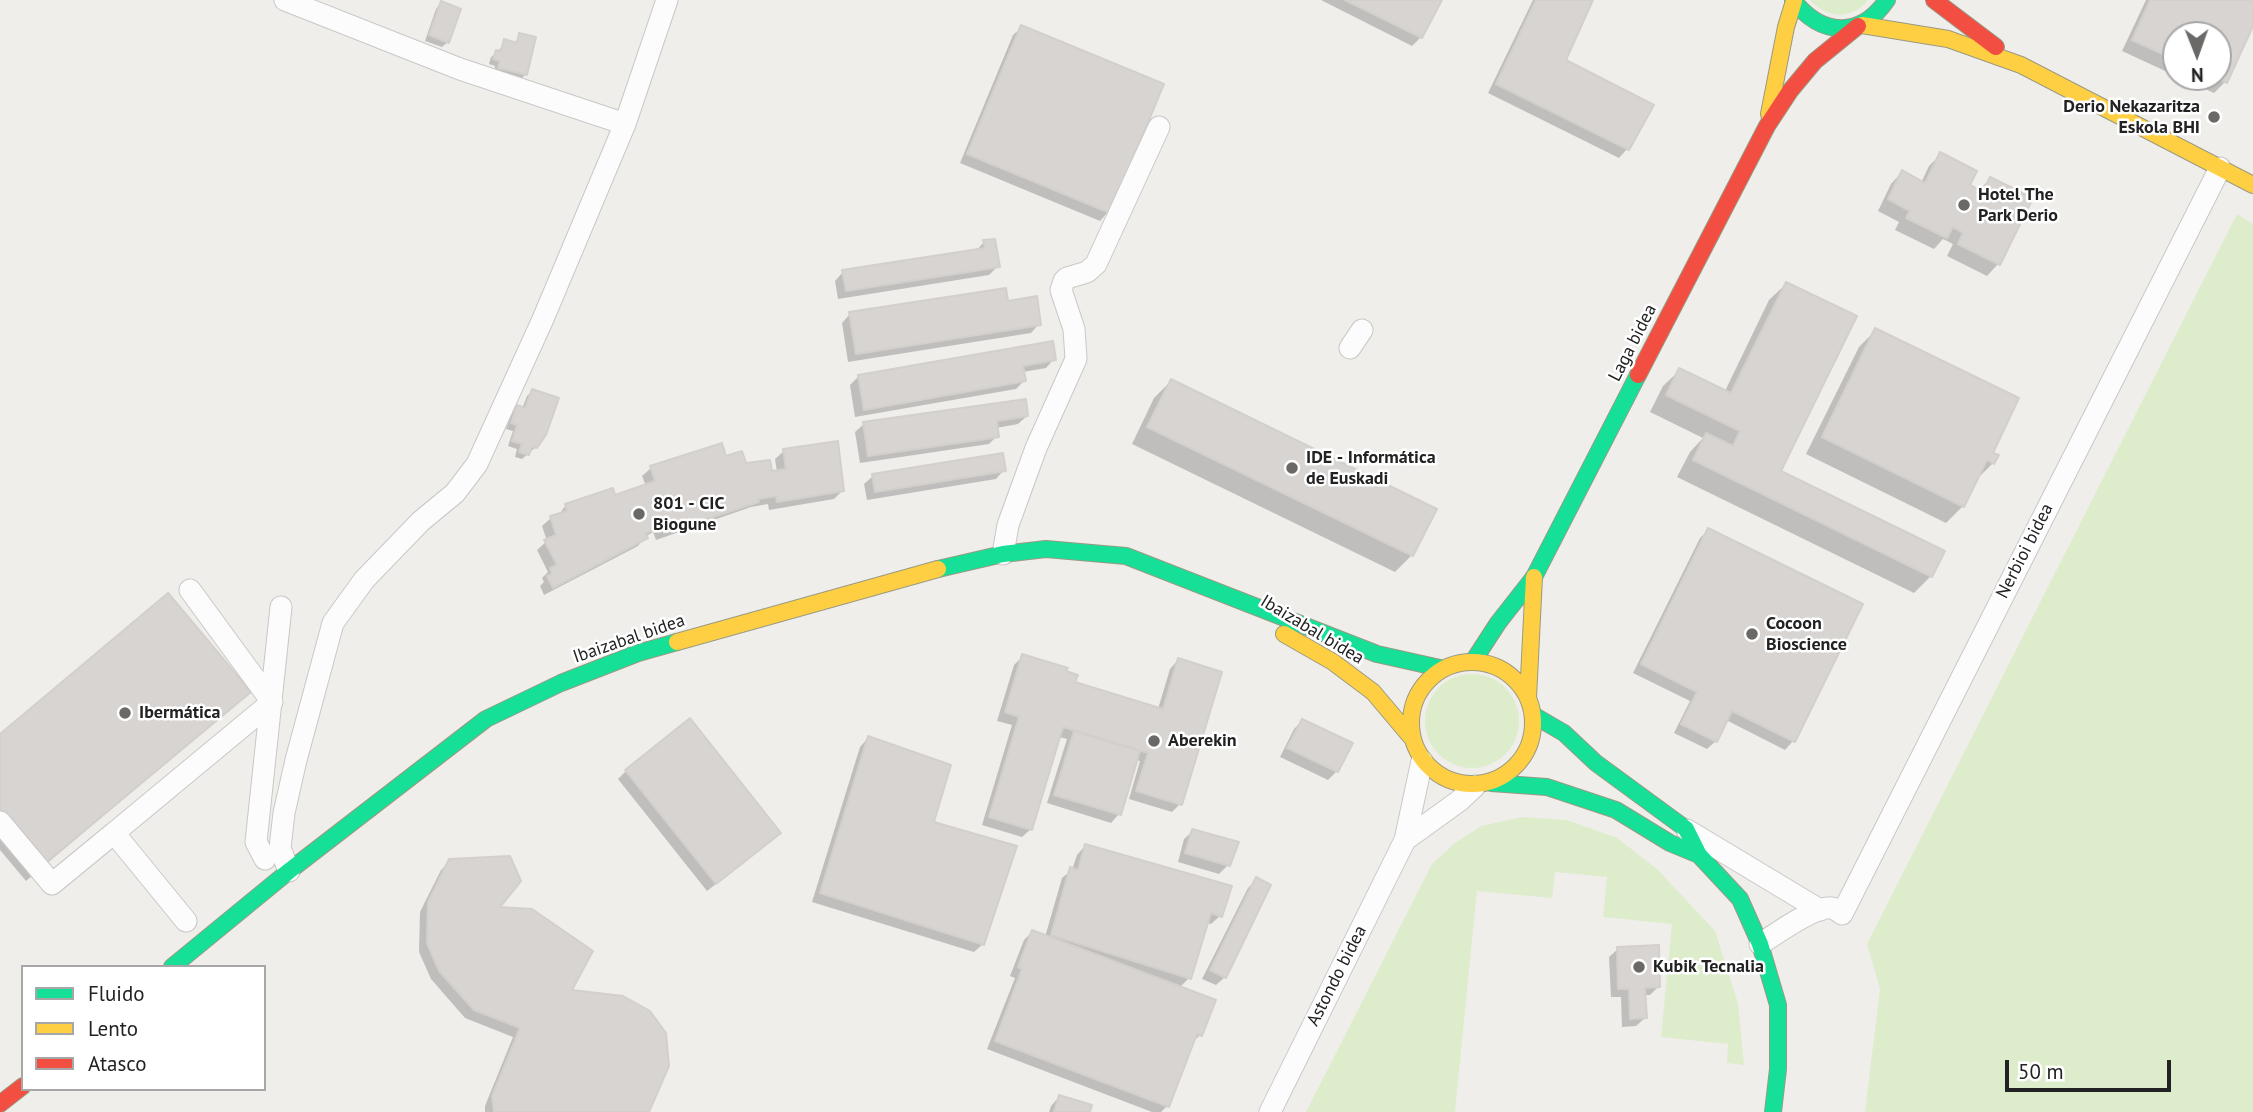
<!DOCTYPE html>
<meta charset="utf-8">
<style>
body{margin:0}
#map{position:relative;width:2253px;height:1112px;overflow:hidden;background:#f0eeeb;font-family:"PT Sans",sans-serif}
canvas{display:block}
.legend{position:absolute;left:21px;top:965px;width:245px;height:126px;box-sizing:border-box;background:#fff;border:2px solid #a7a7a7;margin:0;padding:9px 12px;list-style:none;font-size:21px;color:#222}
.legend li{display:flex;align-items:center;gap:14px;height:35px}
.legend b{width:35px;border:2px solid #a7a7a7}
.north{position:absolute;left:2162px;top:21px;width:70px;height:70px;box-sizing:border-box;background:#fff;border:2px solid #a7a7a7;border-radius:50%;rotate:179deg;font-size:19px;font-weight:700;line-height:28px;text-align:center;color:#222}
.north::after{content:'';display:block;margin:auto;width:24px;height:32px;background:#6a6968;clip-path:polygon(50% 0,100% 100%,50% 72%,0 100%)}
.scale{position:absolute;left:2005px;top:1060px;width:166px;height:32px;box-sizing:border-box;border:4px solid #222;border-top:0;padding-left:9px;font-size:21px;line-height:24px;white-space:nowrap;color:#222;-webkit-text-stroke:5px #fff;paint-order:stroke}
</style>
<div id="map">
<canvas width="2253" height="1112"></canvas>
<ul class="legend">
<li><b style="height:9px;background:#16e098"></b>Fluido</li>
<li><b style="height:9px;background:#ffcf43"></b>Lento</li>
<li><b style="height:9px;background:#f24e42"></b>Atasco</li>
</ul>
<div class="north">N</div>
<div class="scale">50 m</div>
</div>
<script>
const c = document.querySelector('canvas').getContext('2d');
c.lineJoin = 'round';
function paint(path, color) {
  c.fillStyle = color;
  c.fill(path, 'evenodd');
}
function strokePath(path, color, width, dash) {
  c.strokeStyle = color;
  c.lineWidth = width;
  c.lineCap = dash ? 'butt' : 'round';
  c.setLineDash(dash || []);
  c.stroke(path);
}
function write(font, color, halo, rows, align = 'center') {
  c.font = font + ' "PT Sans",sans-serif';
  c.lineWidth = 5;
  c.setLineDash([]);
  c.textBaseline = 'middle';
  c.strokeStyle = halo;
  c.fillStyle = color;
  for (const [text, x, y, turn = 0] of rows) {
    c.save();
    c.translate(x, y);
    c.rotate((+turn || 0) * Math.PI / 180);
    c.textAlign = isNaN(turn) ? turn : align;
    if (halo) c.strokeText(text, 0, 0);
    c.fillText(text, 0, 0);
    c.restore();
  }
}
const grass = new Path2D(`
 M1810 0H1868C1852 20 1827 19 1810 0Z
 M2237 214 2253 224V1112H1865L1880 989 1867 944Z
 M1425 721a47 47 0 1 1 94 0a47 47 0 1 1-94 0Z
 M1522 817 1567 820 1617 838 1657 869 1715 931 1738 1003 1744 1065 1727 1063 1728 1044 1661 1037 1672 924 1603 917 1607 877 1555 872 1552 898 1477 891 1455 1112H1306L1432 864 1455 843 1481 826Z`);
const shadow = new Path2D(`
 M1321 0H1440L1421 37 1412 46Z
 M1533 0H1591L1564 61 1651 106 1627 149 1619 158 1488 93Z
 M2146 0H2253V21L2225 82 2214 93 2178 77H2218V35H2176V76L2122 51Z
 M441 3 448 42 442 47 425 41 436 9Z
 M1022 27 1161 85 1108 212 1100 221 960 163 1013 35Z
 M520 35 525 75 520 80 494 73 495 66 489 64 491 57 498 52 505 41 514 44Z
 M1941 154 1968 186 1978 191 1990 179 2030 199 1998 264 1987 276 1947 256 1953 244 1943 239 1934 249 1895 230 1899 222 1878 211 1891 184 1902 172 1921 183 1929 166Z
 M984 242 998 266 989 275 838 299 835 281 843 272 975 252Z
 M1786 284 1779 472 1931 576 1914 593 1677 477 1690 452 1703 438 1650 412 1663 386 1680 370 1725 391 1769 300Z
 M1006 303 1039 324 1031 333 848 362 842 323 850 314Z
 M1876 330 1990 453 1993 463 1976 480 1963 506 1946 523 1806 454 1859 347Z
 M1054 359 1046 368 1023 372 1024 381 1016 389 855 417 850 385 858 377Z
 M1171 381 1412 555 1395 572 1132 444 1154 398Z
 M532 391 536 447 522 459 515 457 517 449 508 446 513 431 506 429 512 413 517 407 522 409 527 396Z
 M1027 416 1018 424 996 428 997 436 989 444 860 463 855 432 864 424Z
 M784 451 843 490 834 499 769 510 768 504 751 507 656 540 653 532 645 537 638 546 544 595 540 586 544 582 542 578 548 572 537 550 547 541 542 526 551 518 558 516 566 505 614 497 646 486 642 476 651 468 725 458 771 473 777 472 775 459Z
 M1004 470 996 479 867 500 864 484 873 476Z
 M1709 530 1793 741 1785 750 1726 720 1716 741 1707 749 1674 733 1690 701 1633 673 1700 538Z
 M1023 656 1064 672 1073 684 1158 709 1170 669 1178 660 1180 804 1172 812 1129 799 1140 761 1135 760 1119 814 1111 823 1047 803 1067 739 1059 737 1031 829 1022 837 982 825 1012 725 997 721 1014 665Z
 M248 691 232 708 26 881 0 850V736Z
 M1302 721 1337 771 1328 780 1280 757 1294 729Z
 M868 738 983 944 974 952 812 902 860 747Z
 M626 771 770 841 707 891 618 779Z
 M1193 831 1228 865 1219 874 1178 862 1184 839Z
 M1085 846 1220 916 1211 924 1206 922 1189 978 1179 988 1200 1035 1191 1044 1167 1106 1161 1112H1152L987 1049 1015 978 1010 976 1024 940 1032 932 1045 937 1062 878 1072 870 1077 855Z
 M450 861 497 908 569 992 647 1112H485V1106L513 1037 465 1018 431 979 419 952 420 912 441 870Z
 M1256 880 1225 977 1216 985 1202 979 1248 888Z
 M1618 949 1659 986 1650 995H1644L1645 1018 1636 1026 1622 1027 1621 997H1611L1609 957Z
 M1059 1097 1088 1112H1049L1051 1106Z`);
const building = new Path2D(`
 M1345 0H1442L1422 38Z
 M1536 0H1593L1566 60 1654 105 1629 150 1496 84Z
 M2150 0H2253V26L2227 83 2214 77H2218V35H2176V60L2132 40Z
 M441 1 461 9 449 43 429 35Z
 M1021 25 1164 84 1110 213 967 154Z
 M519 33 536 37 527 75 498 68 500 61 493 59 496 50 501 51 504 39 517 43Z
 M1940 152 1977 171 1970 185 1983 192 1990 177 2033 198 2000 265 1958 244 1963 233 1953 227 1947 238 1906 218 1910 211 1888 199 1902 170 1925 183Z
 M995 239 1000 267 846 291 842 270 985 248 983 240Z
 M1786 282 1857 316 1781 471 1945 551 1932 577 1693 460 1706 433 1733 446 1740 431 1666 395 1679 368 1731 393Z
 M1006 288 1008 301 1037 296 1041 325 856 354 849 312Z
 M1875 328 2019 398 1993 453 1999 455 1994 464 1987 460 1964 507 1822 437Z
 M1053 341 1056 360 1023 366 1026 381 864 410 858 375Z
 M1171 379 1437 509 1413 556 1147 427Z
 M532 389 559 398 546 435 537 448 532 447 529 455 519 452 522 444 512 441 517 425 511 423 517 405 525 408Z
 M1026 399 1028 416 997 421 999 437 868 456 863 422Z
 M838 441 844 491 777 502 776 496 758 499 759 502 664 533 662 525 645 534 648 538 553 588 547 576 552 574 550 568 557 565 544 540 556 535 550 516 567 511 565 504 613 488 615 495 655 481 650 466 722 443 726 456 742 451 746 463 770 460 772 471 786 469 783 449Z
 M1003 453 1006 471 875 492 872 474Z
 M1708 528 1863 604 1795 742 1732 711 1717 742 1681 724 1697 692 1641 664Z
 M168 593 251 692 43 865 0 814V734Z
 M1022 654 1068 668 1066 671 1078 675 1075 682 1163 709 1178 658 1222 672 1182 805 1136 791 1148 753 1063 727 1032 830 989 817 1019 717 1005 712Z
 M690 718 781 833 716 884 625 770Z
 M1302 719 1353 743 1338 772 1287 748Z
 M1074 731 1140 751 1121 815 1054 795Z
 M868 736 951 765 934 822 1017 846 984 945 820 893Z
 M1192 829 1239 842 1230 866 1185 853Z
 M1085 844 1232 886 1222 917 1211 913 1191 979 1051 935 1070 867 1078 870Z
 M510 856 521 881 500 907 532 909 593 951 572 990 623 996 650 1011 666 1033 669 1066 649 1112H494L492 1096 520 1028 474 1010 439 971 427 943 428 902 449 859Z
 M1256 877 1271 885 1226 978 1210 970Z
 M1032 930 1216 1000 1202 1036 1197 1034 1169 1107 995 1041 1022 969 1018 967Z
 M1659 945 1660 987 1645 988 1647 1018 1630 1019 1629 989H1618L1617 947Z
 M1059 1095 1092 1105 1090 1112H1054Z`);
const street = new Path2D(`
 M285 0 460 69 625 124
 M1350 348 1362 330
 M1003 554 1008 525 1036 448 1076 359 1074 329 1061 290 1064 281 1067 278 1087 272 1096 264 1159 127
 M0 822 52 884 114 833 186 921
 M1687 830 1820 910
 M114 833 272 702 190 590
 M1405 840 1459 801 1475 786
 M265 859 256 842 281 607
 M289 871 280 848 284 813 296 760 333 623 364 580 421 521 455 493 477 464 543 319 625 124 667 0
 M1760 944C1775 935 1815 905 1832 908 1836 909 1839 912 1842 914L2220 168
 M1270 1112 1405 840 1422 761`);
const fast = new Path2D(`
 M1793 0C1821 36 1860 39 1887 0
 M938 569 1003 554 1046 549 1126 556 1377 654 1440 668
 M1474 660 1498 623 1534 577 1638 375
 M1533 715 1564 733 1596 763 1686 829 1699 855 1740 899 1760 944 1778 1005V1069L1773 1112
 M1491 783 1547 787 1616 810 1670 843 1699 855
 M172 967 289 871 486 719 561 683 638 653 677 642`);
const slow = new Path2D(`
 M1862 25 1948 39 2021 65 2253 185
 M1769 114 1786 27 1794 1
 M1284 634 1333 662 1373 692 1411 737
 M677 642 938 569
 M1411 723a61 61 0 1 1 122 0a61 61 0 1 1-122 0Z
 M1528 698 1534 577`);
const jam = new Path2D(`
 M1934 0 1996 47
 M1638 375 1767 126 1790 91 1815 61 1858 26
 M0 1104 23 1086`);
const markers = [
 [2214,117,7,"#6a6968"],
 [1964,205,7,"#6a6968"],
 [1292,468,7,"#6a6968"],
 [639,514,7,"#6a6968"],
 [1752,634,7,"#6a6968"],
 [125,713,7,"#6a6968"],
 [1154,741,7,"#6a6968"],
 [1639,967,7,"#6a6968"]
];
const poiNames = [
 ["Derio Nekazaritza",2200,107,"right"],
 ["Eskola BHI",2200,128,"right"],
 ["Hotel The",1978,195],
 ["Park Derio",1978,216],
 ["IDE - Informática",1306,458],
 ["de Euskadi",1306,479],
 ["801 - CIC",653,504],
 ["Biogune",653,525],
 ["Cocoon",1766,624],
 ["Bioscience",1766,645],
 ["Ibermática",139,713],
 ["Aberekin",1168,741],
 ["Kubik Tecnalia",1653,967]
];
const streetNames = [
 ["Laga bidea",1633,343,-63],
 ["Nerbioi bidea",2025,551,-63],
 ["Ibaizabal bidea",1312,630,31],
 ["Ibaizabal bidea",629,639,-19],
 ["Astondo bidea",1337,976,-63]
];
paint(grass, '#ddeccb');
paint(shadow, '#0003');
paint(building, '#d7d4d2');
strokePath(building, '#d3d0cc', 2);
strokePath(street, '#c9c8c7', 23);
strokePath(fast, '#999a82', 18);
strokePath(slow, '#999a82', 18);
strokePath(jam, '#999a82', 18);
strokePath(street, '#fdfcfc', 21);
strokePath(fast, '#16e098', 16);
strokePath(slow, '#ffcf43', 16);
strokePath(jam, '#f24e42', 16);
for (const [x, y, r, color] of markers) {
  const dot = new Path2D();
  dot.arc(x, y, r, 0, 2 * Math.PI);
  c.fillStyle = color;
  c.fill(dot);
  strokePath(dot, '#fff', 2.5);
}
write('bold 18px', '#222', '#fff', poiNames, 'left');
write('18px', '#222', '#fff', streetNames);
</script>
